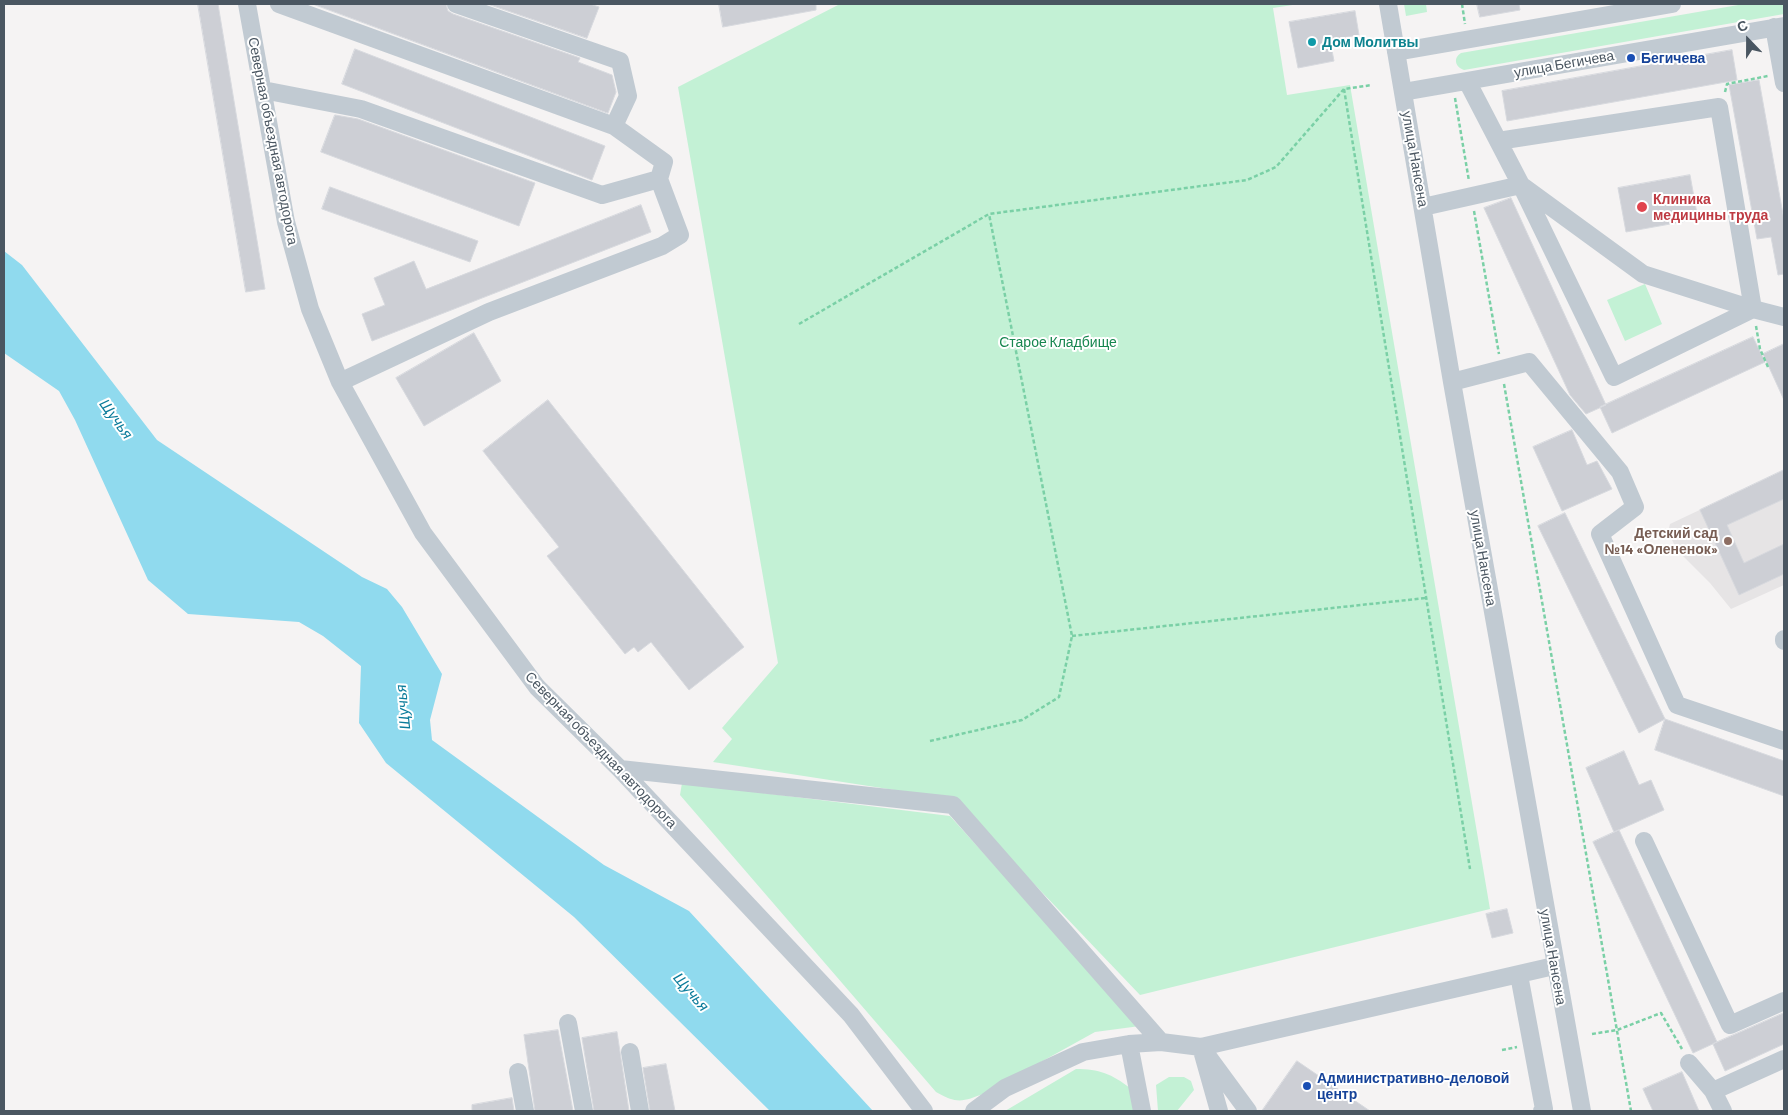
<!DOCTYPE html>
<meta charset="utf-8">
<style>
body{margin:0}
#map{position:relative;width:1788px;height:1115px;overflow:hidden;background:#f5f3f3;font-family:Barlow,sans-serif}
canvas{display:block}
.frame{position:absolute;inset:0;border:5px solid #4a5661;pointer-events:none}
.north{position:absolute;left:1723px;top:15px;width:50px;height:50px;-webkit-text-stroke:4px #fff;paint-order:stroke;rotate:338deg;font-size:14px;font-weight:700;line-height:20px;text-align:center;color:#4a5661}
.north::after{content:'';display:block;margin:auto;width:18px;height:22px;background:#4a5661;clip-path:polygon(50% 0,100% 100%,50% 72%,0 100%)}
</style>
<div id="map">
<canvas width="1788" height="1115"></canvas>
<div class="frame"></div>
<div class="north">С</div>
</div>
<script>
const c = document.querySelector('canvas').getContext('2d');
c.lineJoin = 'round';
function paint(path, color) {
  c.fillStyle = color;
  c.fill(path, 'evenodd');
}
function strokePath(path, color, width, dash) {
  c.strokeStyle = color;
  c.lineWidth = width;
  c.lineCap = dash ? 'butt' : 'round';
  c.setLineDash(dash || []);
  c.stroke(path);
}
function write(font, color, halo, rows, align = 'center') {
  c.font = font + ' Barlow,sans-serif';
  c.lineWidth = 4;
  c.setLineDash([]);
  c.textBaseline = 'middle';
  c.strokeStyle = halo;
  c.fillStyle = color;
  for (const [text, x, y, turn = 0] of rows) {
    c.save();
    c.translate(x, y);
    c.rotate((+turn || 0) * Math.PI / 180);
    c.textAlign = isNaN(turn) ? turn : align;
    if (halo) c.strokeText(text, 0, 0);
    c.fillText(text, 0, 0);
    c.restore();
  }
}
const education = new Path2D(`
 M1784 470V585L1731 609 1710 583 1677 550 1668 532 1670 524Z`);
const green = new Path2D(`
 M840 4H1299L1273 8 1287 95 1350 85 1490 909 1140 995 953 799 713 762 732 739 722 728 778 663 678 87Z
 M1404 4H1426L1427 12 1406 16Z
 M1744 4H1784V14L1464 70C1455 67 1453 58 1461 53Z
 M1645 284 1662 324 1625 341 1607 300Z
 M682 783 950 816 1140 1026 1095 1032 985 1093C963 1102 957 1104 936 1092L680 795Z
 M1076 1069C1099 1069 1112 1074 1130 1088L1134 1111H1005Z
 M1169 1077H1184L1191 1081 1194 1090 1177 1111H1158L1156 1085Z`);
const water = new Path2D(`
 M4 251 22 265 157 440 362 577 387 589 402 607 442 674 430 720 432 740 604 865 689 911 873 1111H770L574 917 386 763 359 723 361 666 323 636 299 622 188 614 148 580 75 420 59 391 4 353Z`);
const building = new Path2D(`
 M198 4H218L265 289 246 292Z
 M313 4H446L448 11 453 14 580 58 578 62 612 75 616 92 608 113Z
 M488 4H590L599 7 587 38Z
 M719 4H816V10L723 27Z
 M1477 4H1519L1520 10 1480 17Z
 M1355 11 1359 35 1330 40 1334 61 1298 68 1289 22Z
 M355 49 605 146 592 180 342 84Z
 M1732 50 1737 80 1507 121 1502 91Z
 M1759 80 1784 220V274L1778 275 1771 237 1757 239 1729 85Z
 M335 115 358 119 535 183 519 226 321 152Z
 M1690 175 1698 219 1626 232 1618 188Z
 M330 187 478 241 470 262 322 209Z
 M1511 198 1606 405 1586 414 1570 395 1484 208Z
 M641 205 651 232 372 341 362 314 385 305 374 278 414 261 426 289Z
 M474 333 501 381 424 426 396 378Z
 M1753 337 1765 362 1612 433 1600 407Z
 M1784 344V400L1763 354Z
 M548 400 744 647 689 690 651 642 638 652 634 647 625 654 547 556 559 547 483 451Z
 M1572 430 1587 465 1597 461 1612 489 1562 511 1533 447Z
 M1784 470V499L1727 525 1744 563 1784 544V574L1739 595 1700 510Z
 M1565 513 1665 719 1639 733 1538 526Z
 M1665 719 1784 761V796L1655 750Z
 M1624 751 1639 785 1651 780 1664 810 1614 832 1586 768Z
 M1619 830 1717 1042 1693 1053 1593 842Z
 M1507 909 1513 933 1492 938 1486 914Z
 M1784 1013V1044L1725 1071 1713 1044Z
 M558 1030 573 1111H535L524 1035Z
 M617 1032 629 1111H594L582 1038Z
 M1297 1061 1370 1111H1262Z
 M666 1064 675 1111H650L643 1068Z
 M1682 1072 1699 1111H1653L1643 1089Z
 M512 1098 514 1111H472V1105Z`);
const path = new Path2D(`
 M1462 4 1465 24
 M1344 89 1470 869
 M1725 92 1727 84 1768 76
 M1455 98 1469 181
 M1474 211 1499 354
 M799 324 989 214 1247 180 1276 167 1344 89 1372 85
 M1756 326 1760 349 1768 367
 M1504 384 1631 1111
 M1072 636 1426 598
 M930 741 1022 720 1059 697 1072 636 989 214
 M1592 1034 1617 1030 1661 1013 1682 1049
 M1502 1050 1517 1047`);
const minor = new Path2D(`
 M247 4 286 222 310 309 340 382 423 533 537 687 620 769 851 1015 924 1111
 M279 4 614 126 628 96 620 61 456 4
 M1388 4 1452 382 1582 1111
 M1774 27 1784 83
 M1396 52 1672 4
 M1467 81 1521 185 1643 274 1753 309 1719 107 1498 141
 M263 90 361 109 602 195 659 179 664 162 614 126
 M1403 92 1784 26
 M1423 207 1521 185 1614 377 1753 309 1784 317
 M340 382 489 312 662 246 680 235 659 179
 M1452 382 1529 362 1620 472 1635 507 1600 534 1677 705 1784 741
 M1784 639V641
 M620 769 953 805 1161 1042
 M1644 841 1730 1025 1784 1001
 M1519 975 1544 1109 1542 1111
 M568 1023 584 1111
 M1129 1044 1142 1111
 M630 1052 640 1111
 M1689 1063 1713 1091 1723 1111
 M518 1072 525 1111
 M1713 1091 1784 1059
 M974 1111 1005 1088 1083 1052 1129 1044 1161 1042 1201 1047 1248 1111
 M1219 1111 1201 1047 1554 966`);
const markers = [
 [1312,42,5,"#0f9aa8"],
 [1631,58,5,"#1a4fb4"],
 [1642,207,6,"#e0444e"],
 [1728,541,5,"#8d6e63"],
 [1307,1086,5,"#1a4fb4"]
];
const cultureNames = [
 ["Дом Молитвы",1322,42]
];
const transitNames = [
 ["Бегичева",1641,58],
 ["Административно-деловой",1317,1078],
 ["центр",1317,1094]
];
const streetNames = [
 ["улица Бегичева",1564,64,-10],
 ["Северная объездная автодорога",273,141,79],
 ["улица Нансена",1415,159,80],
 ["улица Нансена",1483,558,80],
 ["Северная объездная автодорога",601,750,46],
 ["улица Нансена",1553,957,80]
];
const healthNames = [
 ["Клиника",1653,199],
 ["медицины труда",1653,215]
];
const parkNames = [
 ["Старое Кладбище",1058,342]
];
const educationNames = [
 ["Детский сад",1718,533],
 ["№14 «Олененок»",1718,549]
];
const waterNames = [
 ["Щучья",116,419,54],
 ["Щучья",403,707,-96],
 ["Щучья",691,992,49]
];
paint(education, '#e6e4e5');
paint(green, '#c3f1d5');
paint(water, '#90daee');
paint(building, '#cdcfd5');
strokePath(building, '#d7d9de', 1);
strokePath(path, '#7ad0a6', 2.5, [4, 2.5]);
strokePath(minor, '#c1cad2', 18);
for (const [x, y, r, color] of markers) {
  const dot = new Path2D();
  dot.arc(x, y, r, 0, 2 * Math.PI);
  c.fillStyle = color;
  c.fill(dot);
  strokePath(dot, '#fff', 2);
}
write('bold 14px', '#0d838f', '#fff', cultureNames, 'left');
write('bold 14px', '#164399', '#fff', transitNames, 'left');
write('14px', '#4a5661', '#fff', streetNames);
write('bold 14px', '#be3a42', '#fff', healthNames, 'left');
write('14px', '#17864f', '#fff', parkNames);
write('bold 14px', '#785e54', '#fff', educationNames, 'right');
write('italic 15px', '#0c7c9b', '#fff', waterNames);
</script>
